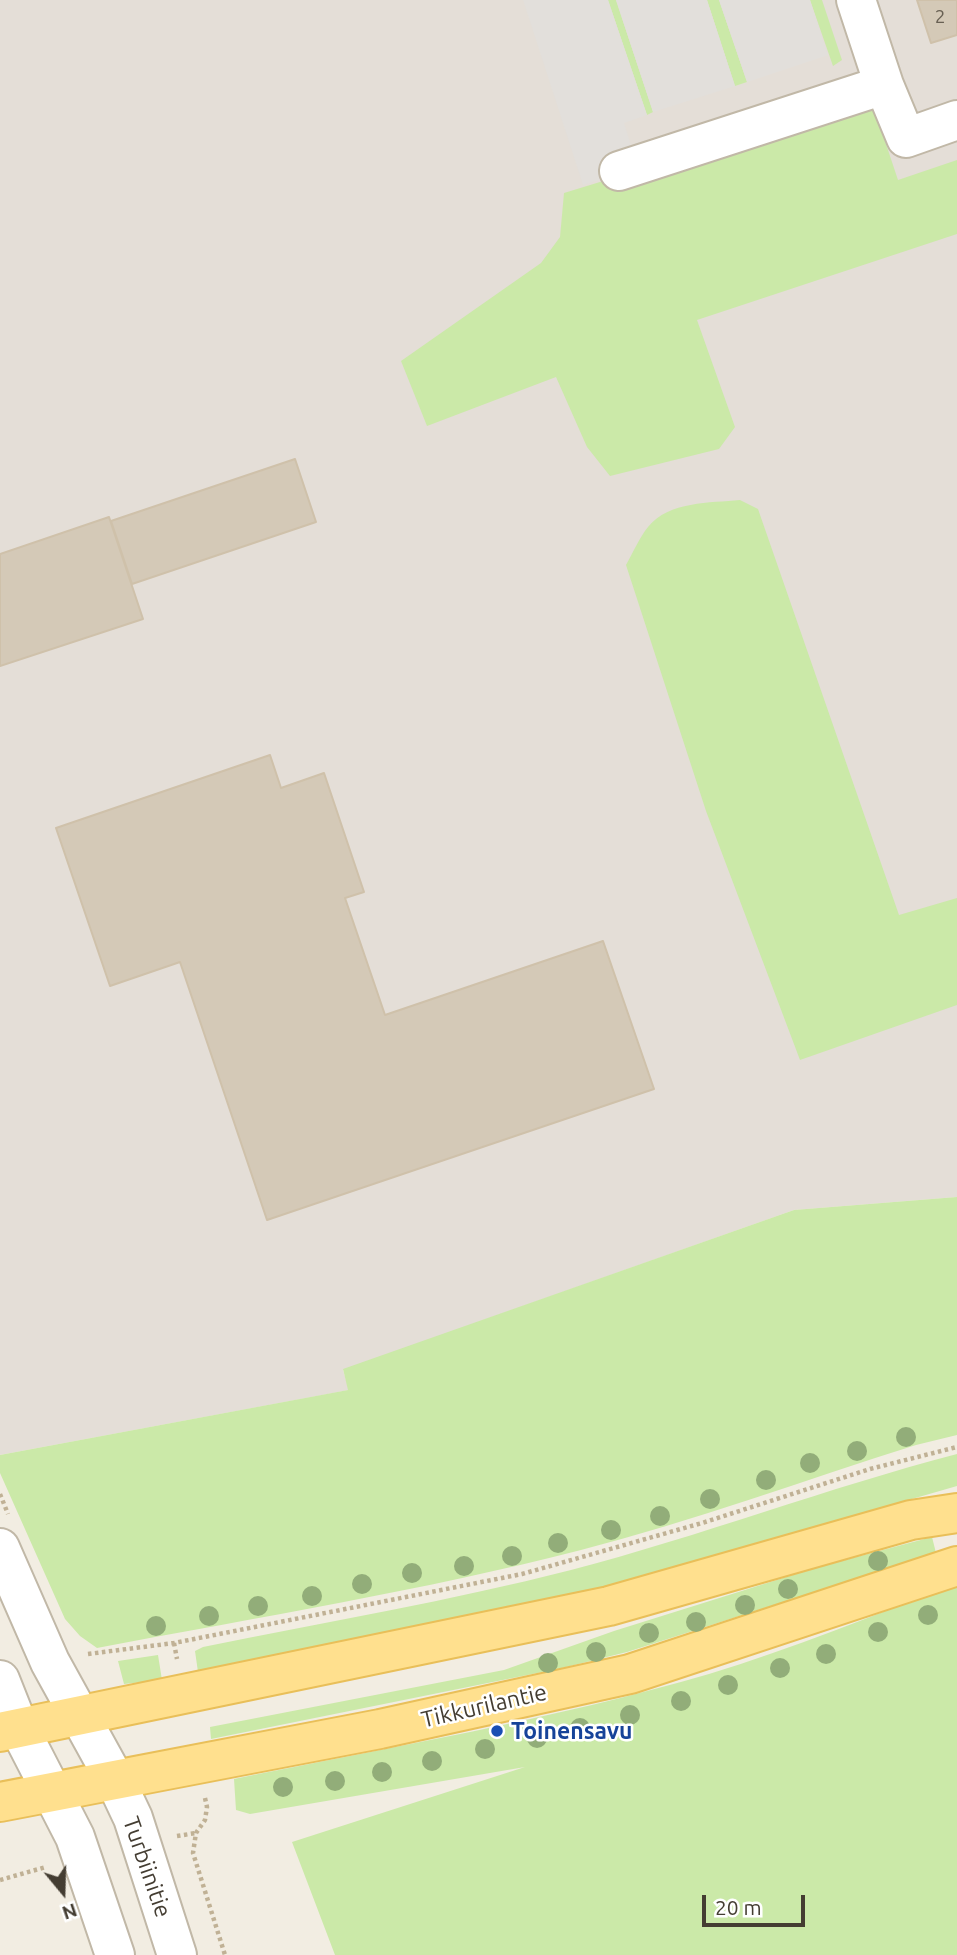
<!DOCTYPE html>
<style>
body{margin:0}
#map{position:relative;width:957px;height:1955px;overflow:hidden;background:#f2ede2;font-family:Ubuntu,sans-serif}
canvas{display:block}
.north{position:absolute;left:28px;top:1857px;width:70px;height:70px;-webkit-text-stroke:5px #fff;paint-order:stroke;rotate:161deg;font-size:19px;font-weight:700;line-height:28px;text-align:center;color:#443d32}
.north::after{content:'';display:block;margin:auto;width:24px;height:32px;background:#443d32;clip-path:polygon(50% 0,100% 100%,50% 72%,0 100%)}
.scale{position:absolute;left:702px;top:1895px;width:103px;height:32px;box-sizing:border-box;border:4px solid #443d32;border-top:0;padding-left:9px;font-size:21px;line-height:24px;white-space:nowrap;color:#443d32;-webkit-text-stroke:5px #fff;paint-order:stroke}
</style>
<div id="map">
<canvas width="957" height="1955"></canvas>
<div class="north">N</div>
<div class="scale">20 m</div>
</div>
<script>
const c = document.querySelector('canvas').getContext('2d');
c.lineJoin = 'round';
function paint(path, color) {
  c.fillStyle = color;
  c.fill(path, 'evenodd');
}
function strokePath(path, color, width, dash) {
  c.strokeStyle = color;
  c.lineWidth = width;
  c.lineCap = dash ? 'butt' : 'round';
  c.setLineDash(dash || []);
  c.stroke(path);
}
function write(font, color, halo, rows, align = 'center') {
  c.font = font + ' Ubuntu,sans-serif';
  c.lineWidth = 5;
  c.setLineDash([]);
  c.textBaseline = 'middle';
  c.strokeStyle = halo;
  c.fillStyle = color;
  for (const [text, x, y, turn = 0] of rows) {
    c.save();
    c.translate(x, y);
    c.rotate((+turn || 0) * Math.PI / 180);
    c.textAlign = isNaN(turn) ? turn : align;
    if (halo) c.strokeText(text, 0, 0);
    c.fillText(text, 0, 0);
    c.restore();
  }
}
const industrial = new Path2D(`
 M0 0H957V1197L794 1210 343 1370 349 1390 0 1455Z`);
const green = new Path2D(`
 M608 0H616L653 112 647 115Z
 M707 0H719L747 82 735 86Z
 M810 0H822L842 60 833 66Z
 M871 99 898 180 957 160V234L697 320 735 427 719 449 610 476 587 447 556 377 427 426 401 361 541 263 560 237 564 193Z
 M740 500 758 509 899 915 957 898V1005L800 1060 706 811 626 565C633 553 639 538 648 527 669 501 710 503 740 500Z
 M957 1197V1435L916 1445C805 1480 694 1521 581 1550 422 1591 259 1617 97 1648L80 1636 65 1619 0 1473V1455L348 1390 343 1369 794 1210Z
 M957 1454V1486L589 1592 198 1672 195 1651 203 1647C326 1622 450 1601 571 1570 701 1536 827 1488 957 1454Z
 M932 1537 936 1553 627 1652 562 1668 211 1739 210 1727 504 1670 614 1631 815 1568Z
 M957 1583V1955H335L292 1842 525 1767 250 1814 236 1810 234 1779C391 1747 555 1719 709 1674 794 1648 875 1615 957 1583Z
 M158 1655 162 1680 124 1684 118 1661Z`);
const parking = new Path2D(`
 M523 0H608L647 115 624 123 638 168 583 185Z
 M616 0H707L735 86 653 112Z
 M719 0H810L828 55 747 82Z`);
const building = new Path2D(`
 M917 0H957V35L931 43Z
 M295 459 316 522 132 584 111 521Z
 M109 517 143 619 0 666V554Z
 M270 755 281 788 324 773 364 892 345 898 385 1015 603 941 654 1089 267 1220 180 962 110 986 56 828Z`);
const path = new Path2D(`
 M0 1494 8 1514
 M174 1643 177 1659
 M88 1654 174 1643 522 1574 702 1523 870 1469 957 1447
 M205 1798 207 1807 205 1820 196 1833 193 1853 225 1955
 M177 1836 196 1833
 M0 1880 46 1867`);
const minor = new Path2D(`
 M856 0 884 85 906 138 957 120
 M619 171 884 85
 M0 1548 50 1662 115 1780 133 1818 177 1955
 M0 1680 19 1728 75 1837 115 1955`);
const major = new Path2D(`
 M0 1732 609 1606 911 1520 957 1513
 M0 1802 380 1729 630 1674 957 1566`);
const trees = [
 [906,1437],
 [857,1451],
 [810,1463],
 [766,1480],
 [710,1499],
 [660,1516],
 [611,1530],
 [558,1543],
 [512,1556],
 [878,1561],
 [464,1566],
 [412,1573],
 [362,1584],
 [788,1589],
 [312,1596],
 [745,1605],
 [258,1606],
 [928,1615],
 [209,1616],
 [696,1622],
 [156,1626],
 [878,1632],
 [649,1633],
 [596,1652],
 [826,1654],
 [548,1663],
 [780,1668],
 [728,1685],
 [681,1701],
 [630,1715],
 [580,1728],
 [537,1738],
 [485,1749],
 [432,1761],
 [382,1772],
 [335,1781],
 [283,1787]
];
const markers = [
 [497,1731,7,"#1a4fb4"]
];
const numberNames = [
 ["2",940,17]
];
const streetNames = [
 ["Tikkurilantie",484,1706,-13],
 ["Turbiinitie",147,1867,71]
];
const transitNames = [
 ["Toinensavu",511,1731]
];
paint(industrial, '#e4ded7');
paint(green, '#cbe9a8');
paint(parking, '#e2dfdb');
paint(building, '#d4c9b7');
strokePath(building, '#cfc1aa', 2);
strokePath(minor, '#c1b8a7', 42);
strokePath(major, '#e9bf59', 42);
strokePath(path, '#c0b195', 4.5, [3.5, 3.5]);
strokePath(minor, '#fff', 38);
strokePath(major, '#ffe08e', 38);
c.fillStyle = '#92ad79';
for (const [x, y] of trees) {
  c.beginPath();
  c.arc(x, y, 10, 0, 2 * Math.PI);
  c.fill();
}
for (const [x, y, r, color] of markers) {
  const dot = new Path2D();
  dot.arc(x, y, r, 0, 2 * Math.PI);
  c.fillStyle = color;
  c.fill(dot);
  strokePath(dot, '#fff', 2.5);
}
write('19px', '#686053', null, numberNames);
write('23px', '#443d32', '#fff', streetNames);
write('bold 23px', '#164399', '#fff', transitNames, 'left');
</script>
